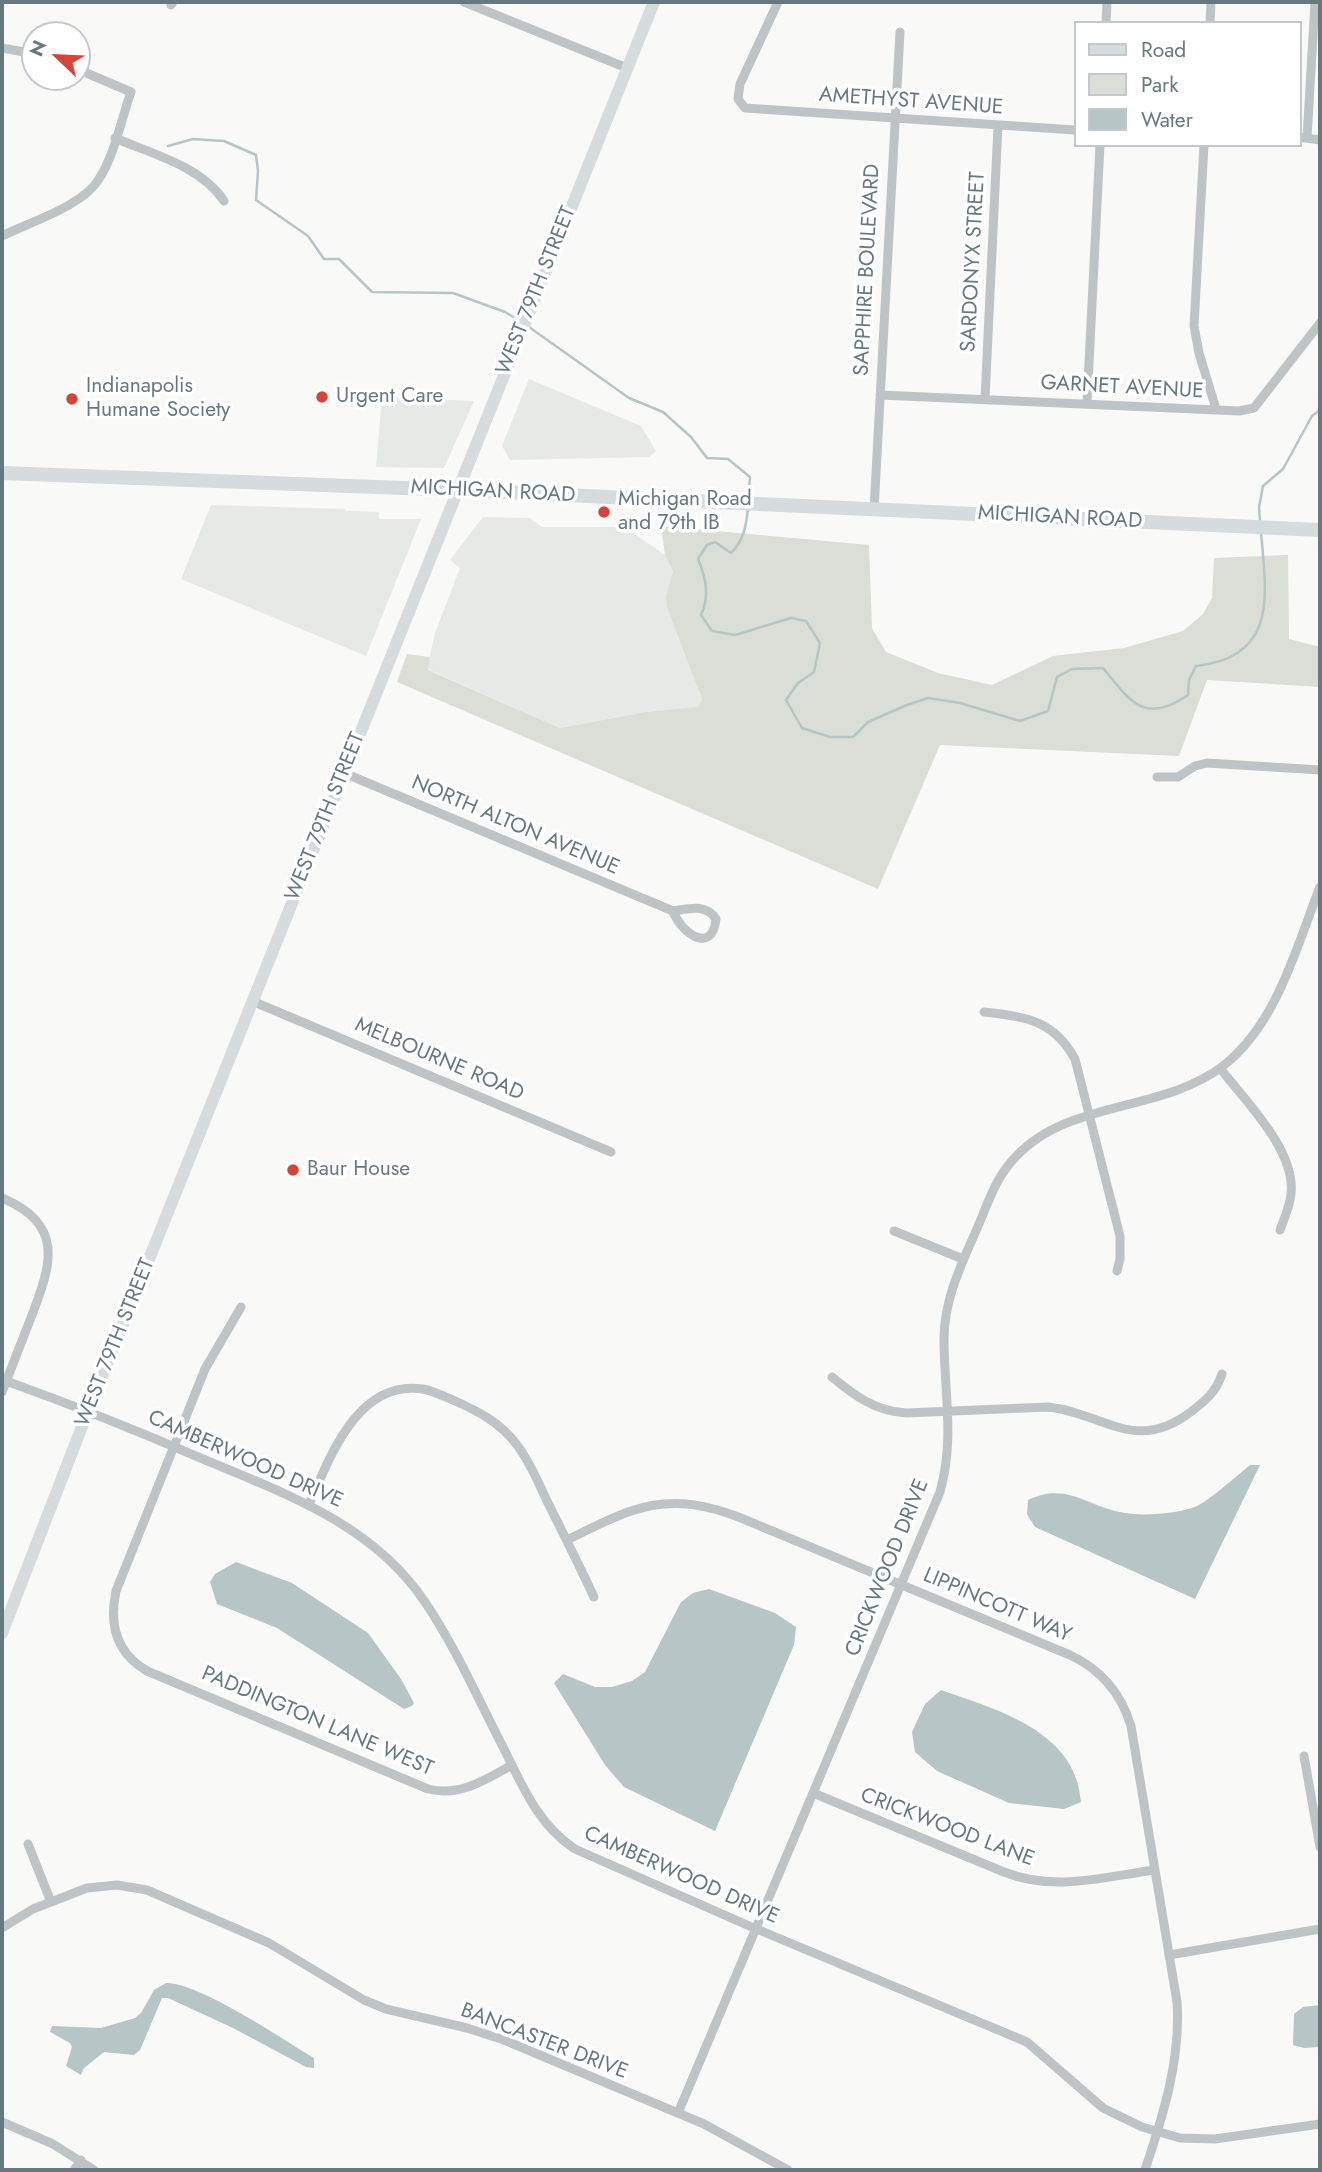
<!DOCTYPE html>
<style>
body{margin:0}
#map{position:relative;width:1322px;height:2172px;overflow:hidden;background:#f9f9f7;font-family:Jost,sans-serif}
canvas{display:block}
.frame{position:absolute;inset:0;border:4px solid #66797f;pointer-events:none}
.legend{position:absolute;left:1074px;top:21px;width:228px;height:126px;box-sizing:border-box;background:#fff;border:2px solid #c2c9cc;margin:0;padding:9px 12px;list-style:none;font-size:21px;color:#66797f}
.legend li{display:flex;align-items:center;gap:14px;height:35px}
.legend b{width:35px;border:2px solid #c2c9cc}
.north{position:absolute;left:21px;top:21px;width:70px;height:70px;box-sizing:border-box;background:#fff;border:2px solid #c2c9cc;border-radius:50%;rotate:293deg;font-size:19px;font-weight:700;line-height:28px;text-align:center;color:#66797f}
.north::after{content:'';display:block;margin:auto;width:24px;height:32px;background:#d6433b;clip-path:polygon(50% 0,100% 100%,50% 72%,0 100%)}
</style>
<div id="map">
<canvas width="1322" height="2172"></canvas>
<div class="frame"></div>
<ul class="legend">
<li><b style="height:9px;background:#d6dbdd"></b>Road</li>
<li><b style="height:19px;background:#daded6"></b>Park</li>
<li><b style="height:19px;background:#b6c5c6"></b>Water</li>
</ul>
<div class="north">N</div>
</div>
<script>
const c = document.querySelector('canvas').getContext('2d');
c.lineJoin = 'round';
function paint(path, color) {
  c.fillStyle = color;
  c.fill(path, 'evenodd');
}
function strokePath(path, color, width, dash) {
  c.strokeStyle = color;
  c.lineWidth = width;
  c.lineCap = dash ? 'butt' : 'round';
  c.setLineDash(dash || []);
  c.stroke(path);
}
function write(font, color, halo, rows, align = 'center') {
  c.font = font + ' Jost,sans-serif';
  c.lineWidth = 7;
  c.setLineDash([]);
  c.textBaseline = 'middle';
  c.strokeStyle = halo;
  c.fillStyle = color;
  for (const [text, x, y, turn = 0] of rows) {
    c.save();
    c.translate(x, y);
    c.rotate((+turn || 0) * Math.PI / 180);
    c.textAlign = isNaN(turn) ? turn : align;
    if (halo) c.strokeText(text, 0, 0);
    c.fillText(text, 0, 0);
    c.restore();
  }
}
const built = new Path2D(`
 M529 379 641 426 656 451 649 457 510 460 502 446Z
 M382 397 474 401 444 468 376 467Z
 M211 505 345 509V511L379 512V519H421L366 656 181 579Z
 M483 517 530 518 542 527H625L665 555 673 571 666 595 702 700 698 708 645 712 560 728 427 669 435 633 460 568 450 560Z`);
const green = new Path2D(`
 M661 526 869 545 872 628 886 652 938 673 992 685 1053 656 1124 648 1183 631 1203 614 1212 598 1214 558 1288 555 1289 639 1320 647V687L1207 680 1179 756 940 745 878 889 397 682 407 654 430 657 428 670 560 728 645 712 698 707 702 699 667 607 666 595 673 571 665 555Z`);
const water = new Path2D(`
 M1250 1465H1260L1195 1599 1035 1527 1027 1514 1028 1500C1066 1482 1085 1505 1120 1512 1139 1517 1181 1514 1199 1505 1217 1494 1234 1478 1250 1465Z
 M236 1562 292 1583 368 1633 401 1679 414 1703 412 1706 404 1709 277 1628 217 1604 210 1582 215 1574Z
 M709 1589 775 1613 796 1627 794 1645 715 1831 624 1787 605 1765 554 1683 563 1674 595 1687H612L632 1681 645 1672 681 1602 693 1593Z
 M941 1690C998 1710 1076 1731 1081 1802L1064 1809 1009 1803 937 1771 915 1752 912 1732 925 1704Z
 M166 1983C198 1982 284 2040 314 2058V2068L306 2067 233 2028 168 1998H162L140 2050 134 2055 104 2052 84 2068 81 2075 66 2066 72 2047 70 2043 50 2032 52 2026 101 2028 135 2018 141 2013 154 1990Z
 M1320 2005V2047L1304 2048 1293 2045 1294 2014 1303 2007Z`);
const stream = new Path2D(`
 M168 146 193 139 224 141 256 155 258 171 256 200 308 236 324 259H339L372 292 453 293 505 312 520 321
 M529 327 629 398 663 412 691 437 707 458 728 459 750 477 748 498
 M748 508C746 527 744 540 731 553L715 542 707 545 698 559C706 578 710 596 701 615L712 631 735 635 791 618 806 621 820 643 814 672 798 683 786 700 802 728 830 737H853L868 722 907 705 928 698 960 703 1020 721 1048 711 1057 677 1072 669 1103 668C1131 702 1144 725 1188 695L1189 680 1196 666C1279 657 1266 594 1261 532
 M1260 521 1259 507 1263 486 1283 469 1312 416 1320 410`);
const minor = new Path2D(`
 M464 2 627 68
 M778 2 740 84 738 99 745 108 1075 130
 M171 5 173 2
 M1106 23 1107 2
 M1210 23 1211 2
 M2 48 35 54
 M1299 137 1320 140
 M115 138C152 154 201 166 224 201
 M1307 138 1315 2
 M1204 145 1194 326 1199 353 1216 409
 M2 236C30 222 83 206 99 179 115 154 121 120 131 92L77 69
 M880 395 1239 411 1254 408 1320 323
 M985 399 998 126
 M1087 403 1100 145
 M874 510 900 32
 M344 773 673 911C680 932 712 956 716 919 706 903 688 909 673 911
 M1157 777H1178L1195 766 1207 763 1320 770
 M252 1001 611 1152
 M984 1012C1025 1017 1053 1019 1075 1059L1120 1236V1259L1117 1271
 M1220 1068C1245 1101 1296 1150 1291 1194 1290 1206 1284 1219 1280 1230
 M2 1198C64 1224 52 1263 32 1315 22 1341 12 1366 2 1392
 M894 1231 963 1259
 M241 1307 205 1369 116 1591C109 1624 116 1653 147 1671L428 1789C460 1797 485 1780 512 1765
 M832 1377C855 1396 875 1411 906 1413L1048 1407C1105 1413 1135 1455 1192 1411 1206 1400 1216 1392 1222 1374
 M6 1381C73 1405 138 1431 203 1459 286 1494 373 1524 425 1602 456 1648 478 1699 503 1747 522 1785 538 1825 575 1849L747 1925 1027 2042 1103 2108 1142 2127 1180 2138 1215 2139 1320 2124
 M309 1504C330 1458 357 1379 423 1389 433 1391 443 1396 453 1400 478 1411 501 1423 517 1445 530 1462 538 1482 547 1501 563 1533 579 1565 594 1597
 M567 1540C633 1507 667 1489 741 1518L1070 1655C1100 1669 1121 1693 1131 1726L1177 2002C1181 2059 1163 2116 1145 2170
 M1304 1756 1320 1847
 M813 1793 1004 1872C1054 1892 1103 1877 1155 1870
 M28 1844 51 1902
 M2 1928 33 1909 87 1888 117 1885 147 1890 269 1943 364 2000 386 2009 467 2028 504 2040 704 2124 788 2170
 M1169 1955 1320 1929
 M678 2113 940 1492C955 1439 944 1392 944 1339 944 1298 963 1261 979 1224 987 1205 994 1184 1007 1167 1060 1097 1157 1116 1223 1066 1277 1024 1296 948 1320 887
 M2 2122 53 2144 94 2170
 M74 2170 81 2160`);
const secondary = new Path2D(`
 M2 1633 88 1411 654 2`);
const primary = new Path2D(`
 M2 473 457 490 1320 530`);
const markers = [
 [322,397,7,"#d6433b"],
 [72,399,7,"#d6433b"],
 [604,512,7,"#d6433b"],
 [293,1170,7,"#d6433b"]
];
const streetNames = [
 ["AMETHYST AVENUE",911,102,4],
 ["SARDONYX STREET",974,262,-87],
 ["SAPPHIRE BOULEVARD",868,270,-87],
 ["WEST 79TH STREET",537,291,-68],
 ["GARNET AVENUE",1122,388,3],
 ["MICHIGAN ROAD",493,492,3],
 ["MICHIGAN ROAD",1060,518,3],
 ["WEST 79TH STREET",326,817,-68],
 ["NORTH ALTON AVENUE",515,826,23],
 ["MELBOURNE ROAD",439,1060,23],
 ["WEST 79TH STREET",116,1343,-68],
 ["CAMBERWOOD DRIVE",245,1460,24],
 ["CRICKWOOD DRIVE",888,1568,-68],
 ["LIPPINCOTT WAY",997,1606,23],
 ["PADDINGTON LANE WEST",317,1722,23],
 ["CRICKWOOD LANE",947,1828,21],
 ["CAMBERWOOD DRIVE",681,1876,24],
 ["BANCASTER DRIVE",544,2042,21]
];
const poiNames = [
 ["Indianapolis",86,387],
 ["Humane Society",86,411],
 ["Urgent Care",336,397],
 ["Michigan Road",618,500],
 ["and 79th IB",618,524],
 ["Baur House",307,1170]
];
paint(built, '#e7e9e7');
paint(green, '#daded6');
paint(water, '#b6c5c6');
strokePath(stream, '#b6c5c6', 2.5);
strokePath(minor, '#bec4c6', 9);
strokePath(secondary, '#d6dbdd', 12);
strokePath(primary, '#d6dbdd', 14);
for (const [x, y, r, color] of markers) {
  const dot = new Path2D();
  dot.arc(x, y, r, 0, 2 * Math.PI);
  c.fillStyle = color;
  c.fill(dot);
  strokePath(dot, '#fff', 2.5);
}
write('21px', '#66797f', '#fff', streetNames);
write('21px', '#66797f', '#fff', poiNames, 'left');
</script>
